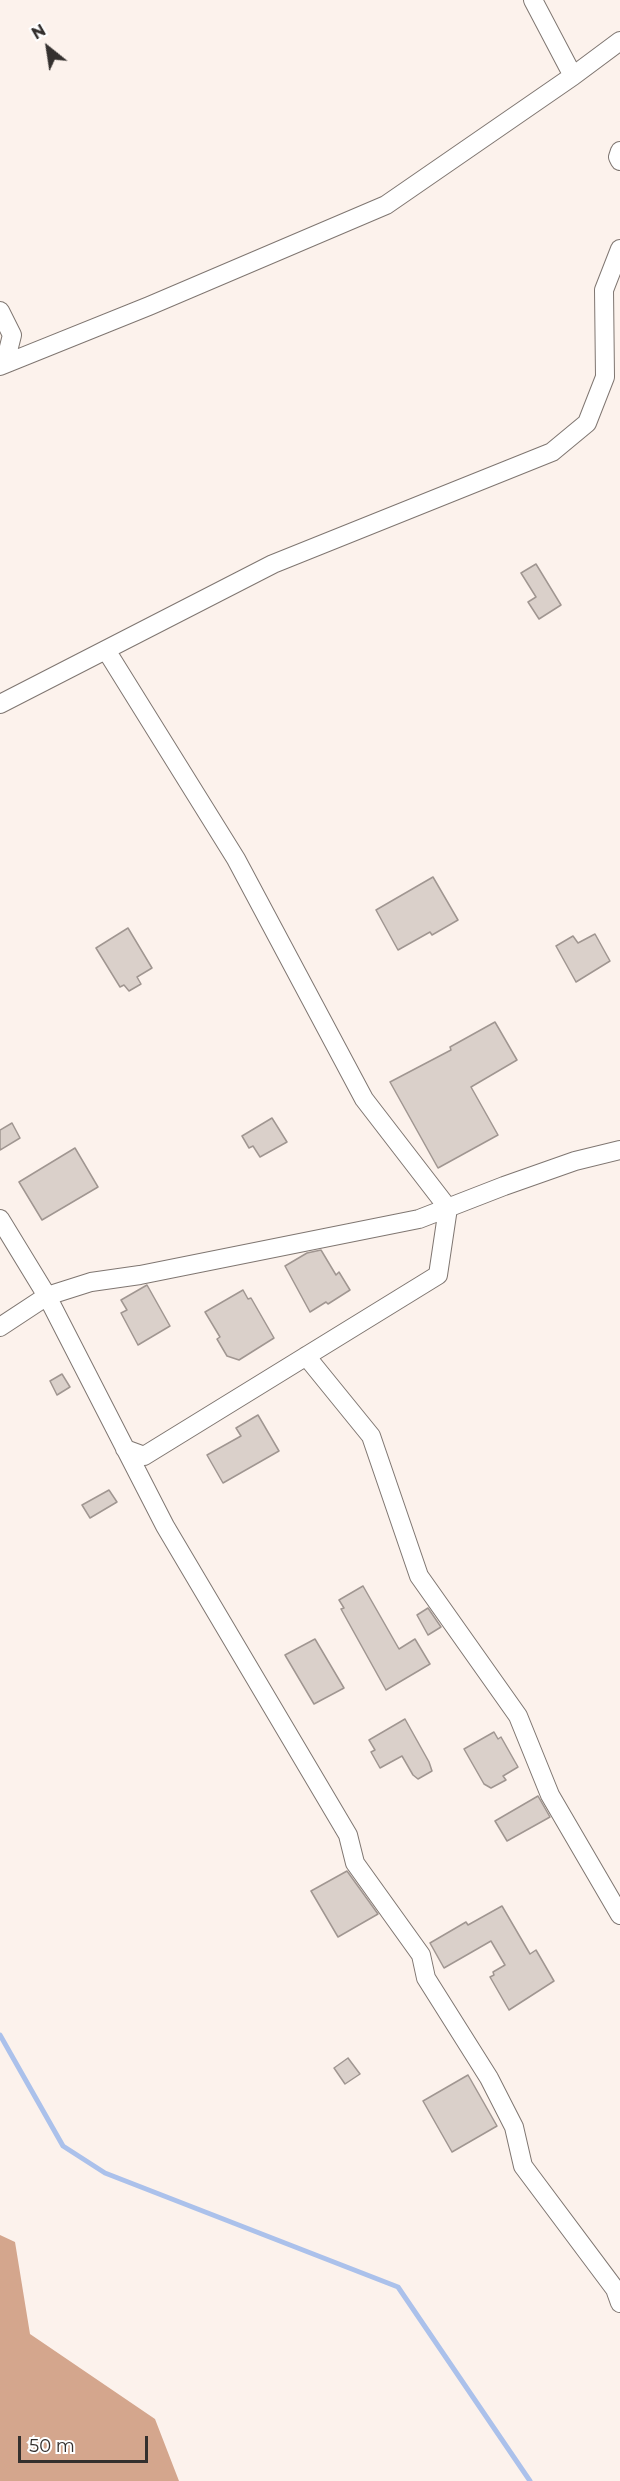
<!DOCTYPE html>
<style>
body{margin:0}
#map{position:relative;width:620px;height:2481px;overflow:hidden;background:#fcf2ec;font-family:Montserrat,sans-serif}
canvas{display:block}
.north{position:absolute;left:18px;top:18px;width:60px;height:60px;-webkit-text-stroke:4px #fff;paint-order:stroke;rotate:330deg;font-size:16px;font-weight:700;line-height:24px;text-align:center;color:#34302e}
.north::after{content:'';display:block;margin:auto;width:21px;height:27px;background:#34302e;clip-path:polygon(50% 0,100% 100%,50% 72%,0 100%)}
.scale{position:absolute;left:18px;top:2436px;width:130px;height:27px;box-sizing:border-box;border:3px solid #34302e;border-top:0;padding-left:8px;font-size:18px;line-height:21px;white-space:nowrap;color:#34302e;-webkit-text-stroke:4px #fff;paint-order:stroke}
</style>
<div id="map">
<canvas width="620" height="2481"></canvas>
<div class="north">N</div>
<div class="scale">50 m</div>
</div>
<script>
const c = document.querySelector('canvas').getContext('2d');
c.lineJoin = 'round';
function paint(path, color) { c.fillStyle = color; c.fill(path, 'evenodd'); }
const shape = rows => new Path2D(rows.map(r => 'M' + r).join(''));
function stroke(path, color, width, dash) { c.strokeStyle = color; c.lineWidth = width; c.lineCap = dash ? 'butt' : 'round'; c.setLineDash(dash || []); c.stroke(path); }
const forest = shape([
 [0,2235,15,2242,30,2334,155,2419,179,2481,0,2481]
]);
const stream = shape([
 [0,2035,63,2146,105,2173,398,2287,530,2481]
]);
const building = shape([
 [536,564,561,605,539,619,528,602,536,597,521,573,536,564],
 [433,877,458,920,432,935,430,932,398,950,376,910,433,877],
 [128,928,152,968,137,977,141,984,129,991,124,985,120,987,96,948,128,928],
 [595,934,610,961,576,982,556,946,573,936,578,943,595,934],
 [495,1022,517,1060,471,1087,498,1135,438,1168,390,1082,451,1050,450,1047,495,1022],
 [272,1118,287,1142,260,1157,253,1146,249,1148,242,1136,272,1118],
 [12,1123,20,1138,0,1150,0,1130,12,1123],
 [75,1148,98,1187,42,1220,19,1182,75,1148],
 [321,1250,336,1275,339,1272,350,1290,328,1304,326,1302,310,1312,285,1266,307,1253,321,1250],
 [147,1285,170,1326,138,1345,121,1313,127,1310,121,1300,147,1285],
 [243,1290,248,1299,251,1298,274,1338,239,1360,227,1356,217,1339,220,1337,205,1312,243,1290],
 [62,1374,70,1387,57,1395,50,1381,62,1374],
 [258,1415,279,1451,223,1483,207,1455,241,1436,236,1428,258,1415],
 [109,1490,117,1502,90,1518,82,1505,109,1490],
 [363,1586,399,1649,415,1639,430,1664,386,1690,341,1609,344,1608,339,1600,363,1586],
 [428,1608,441,1627,428,1635,417,1615,428,1608],
 [315,1639,344,1688,314,1704,285,1655,315,1639],
 [405,1719,429,1762,432,1771,418,1779,413,1775,402,1756,380,1768,371,1752,375,1750,369,1740,405,1719],
 [494,1732,498,1739,501,1737,518,1767,503,1776,506,1780,491,1788,484,1784,464,1749,494,1732],
 [538,1796,550,1817,507,1841,495,1821,538,1796],
 [347,1871,378,1914,338,1937,311,1891,347,1871],
 [502,1906,530,1954,536,1950,554,1981,509,2010,490,1977,494,1975,493,1972,505,1965,491,1941,444,1968,430,1943,466,1922,468,1925,502,1906],
 [348,2058,360,2074,345,2084,334,2068,348,2058],
 [468,2075,497,2126,452,2152,423,2101,468,2075]
]);
const minor = shape([
 [533,0,573,76],
 [620,151,618,157,620,161],
 [0,311,12,335,5,363],
 [0,366,149,306,386,205,573,76,620,41],
 [106,650,236,859,364,1099,448,1208,438,1275,144,1456,125,1449],
 [0,704,273,564,552,452,587,423,605,377,604,290,620,249],
 [0,1219,47,1296,165,1526,348,1835,355,1863,421,1955,426,1978,489,2078,514,2127,523,2166,615,2289,620,2303],
 [0,1327,47,1296,91,1282,140,1275,419,1219,504,1186,575,1161,620,1150],
 [306,1356,371,1436,419,1576,518,1716,550,1795,620,1915]
]);
paint(forest, '#d4a68d');
stroke(stream, '#abc1eb', 5);
paint(building, '#dad0ca');
stroke(building, '#a09691', 1.5);
stroke(minor, '#7f7671', 20);
stroke(minor, '#fff', 18);
</script>
